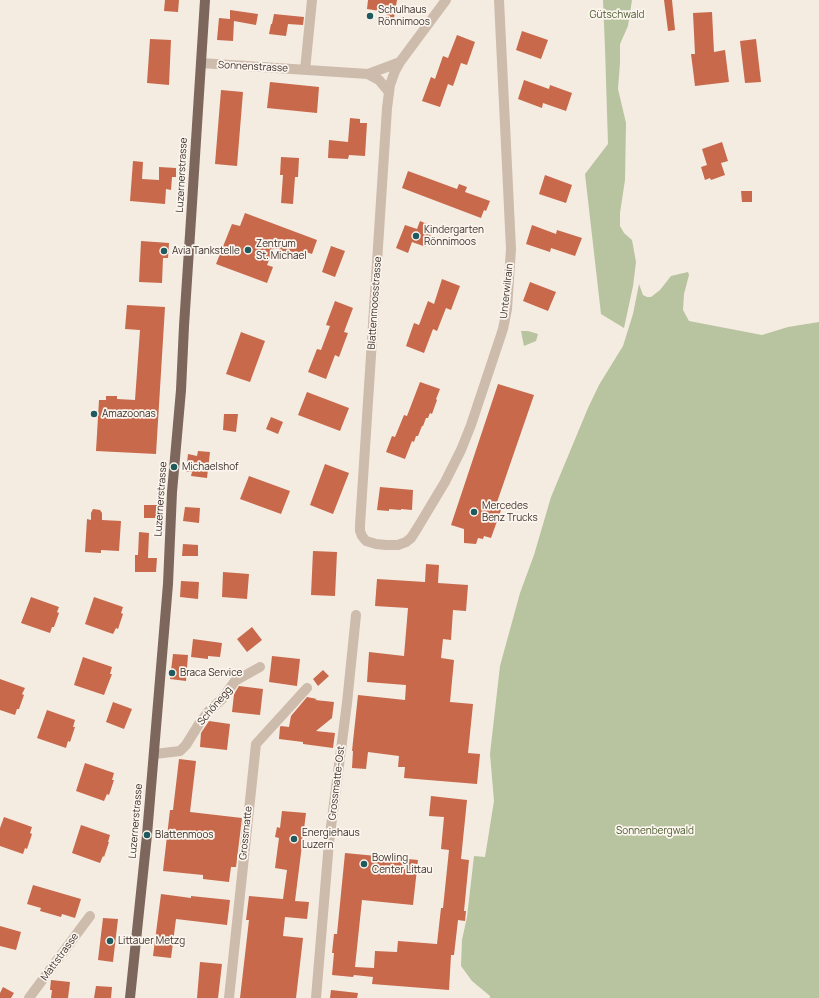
<!DOCTYPE html>
<meta charset="utf-8">
<style>
body{margin:0}
canvas{display:block;background:#f4ebe1}
</style>
<canvas width="819" height="998"></canvas>
<script>
const c = document.querySelector('canvas').getContext('2d');
c.lineJoin = 'round';
function paint(path, color) { c.fillStyle = color; c.fill(path, 'evenodd'); }
const shape = rows => new Path2D(rows.map(r => 'M' + r).join(''));
function stroke(path, color, width, dash) { c.strokeStyle = color; c.lineWidth = width; c.lineCap = dash ? 'butt' : 'round'; c.setLineDash(dash || []); c.stroke(path); }
function write(font, color, halo, rows, align = 'center') {
  c.font = font + ' Manrope,sans-serif'; c.lineWidth = 3.5; c.setLineDash([]); c.textBaseline = 'middle'; c.strokeStyle = halo; c.fillStyle = color; for (const [text, x, y, turn = 0] of rows) {
    c.save(); c.translate(x, y); c.rotate((+turn || 0) * Math.PI / 180); c.textAlign = isNaN(turn) ? turn : align; if (halo) c.strokeText(text, 0, 0); c.fillText(text, 0, 0); c.restore();
  }
}
const green = shape([
 [603,0,632,0,628,26,620,44,620,63,618,89,626,123,625,180,620,213,620,226,624,233,632,240,636,262,633,286,624,328,601,314,585,174,608,144,605,48],
 [688,272,689,275,684,294,683,310,689,321,762,335,788,327,819,322,819,998,490,998,490,996,472,981,461,966,462,940,467,917,474,856,485,857,494,801,490,754,500,666,520,593,534,555,551,497,588,408,599,385,623,346,633,314,639,284,643,295,647,297,651,297,660,290,671,276],
 [521,331,528,331,538,334,536,341,524,346]
]);
const building = shape([
 [165,0,179,0,178,12,164,11],
 [368,0,397,0,393,24,385,23,387,12,367,9],
 [664,0,672,0,675,30,668,31],
 [230,10,258,14,256,25,234,21,233,41,217,40,219,18,230,19],
 [712,12,714,52,725,50,729,82,695,86,691,54,695,54,693,13],
 [274,14,304,17,303,25,288,24,286,36,269,34,271,24,272,24],
 [522,31,548,40,541,59,516,50],
 [457,35,475,42,467,65,461,63,453,86,448,84,440,107,422,101,431,77,435,79,443,56,448,58],
 [150,39,171,40,169,85,147,83],
 [756,39,761,82,745,83,740,41],
 [524,80,549,89,550,85,572,93,566,111,543,103,542,108,518,99],
 [270,82,319,87,317,113,267,108],
 [221,90,243,92,237,166,215,164],
 [350,118,360,119,360,123,367,123,365,156,349,155,348,159,328,158,329,140,348,142],
 [722,142,728,161,721,163,725,175,711,180,710,178,705,180,701,167,707,165,702,149],
 [281,157,299,158,298,177,295,177,293,204,281,203,283,175,280,175],
 [133,161,143,162,142,179,159,180,159,167,176,168,176,177,172,177,171,190,166,189,165,204,130,201],
 [408,171,457,189,459,184,467,187,465,192,490,201,486,211,484,210,481,218,402,188],
 [545,175,572,185,566,203,539,194],
 [741,191,752,191,752,202,742,202],
 [245,213,317,240,312,254,306,252,305,257,297,254,294,255,274,248,267,265,273,267,267,283,216,264,232,224,240,226],
 [420,221,434,227,426,247,412,242,408,253,396,248,405,225,417,229],
 [532,225,556,234,557,230,582,238,575,256,551,248,550,252,526,244],
 [141,241,169,243,168,258,163,258,162,283,139,282],
 [331,246,345,251,335,277,322,272],
 [442,279,460,286,451,310,446,308,437,331,433,329,424,353,406,346,414,323,419,325,428,301,434,304],
 [530,282,556,292,548,311,523,301],
 [335,301,353,308,344,332,348,333,339,357,335,355,326,379,308,372,317,349,321,350,330,326,326,325],
 [127,305,165,307,156,454,96,451,99,400,106,400,106,396,117,396,117,399,135,400,140,330,125,329],
 [241,332,265,341,250,382,226,374],
 [420,382,440,389,436,399,437,400,432,414,430,413,428,418,426,418,423,426,422,426,418,436,416,436,414,442,412,441,405,459,386,452,392,436,395,437,404,415,407,416],
 [498,384,534,395,495,508,501,510,491,538,484,536,483,539,478,538,476,544,464,543,464,529,451,525],
 [307,392,349,408,340,431,298,415],
 [224,414,238,414,236,432,223,430],
 [271,417,283,422,278,434,266,429],
 [198,451,210,452,207,478,191,476,192,472,186,472,188,454,197,456],
 [325,464,349,473,333,514,310,505],
 [249,476,290,491,281,514,240,499],
 [380,487,413,490,412,510,401,509,401,510,389,509,389,511,377,510],
 [144,505,160,505,160,518,144,518],
 [185,507,200,508,199,523,183,521],
 [93,509,100,510,102,513,102,520,121,521,119,551,101,550,101,553,85,552,87,519,91,520,91,513],
 [139,532,149,533,148,558,157,558,156,572,135,572,135,555,138,555],
 [183,544,198,545,198,556,182,556],
 [313,551,337,552,335,596,311,595],
 [426,564,439,565,438,583,468,585,466,611,453,610,451,640,443,639,441,658,454,660,450,702,473,704,468,753,480,754,477,784,404,778,405,767,398,767,399,756,368,752,366,769,352,768,353,751,352,751,358,695,405,700,406,685,367,682,369,652,404,656,408,608,375,606,377,579,425,582],
 [223,572,249,574,247,599,222,597],
 [181,581,199,582,198,599,180,597],
 [31,597,59,607,57,612,59,613,54,627,52,627,50,633,21,623],
 [94,597,123,607,121,613,123,614,118,629,116,628,113,634,85,624],
 [252,627,262,640,247,652,237,639],
 [193,639,222,643,220,657,208,656,208,659,191,657],
 [173,654,188,655,186,681,170,679],
 [272,656,300,659,297,686,269,682],
 [83,657,112,667,110,674,112,674,104,695,74,685],
 [323,670,329,676,318,686,313,679],
 [0,679,25,688,22,694,24,695,19,709,17,709,15,715,0,710],
 [239,686,263,689,260,715,232,712,234,694],
 [307,697,317,699,315,700,334,702,332,718,316,731,335,733,333,748,303,744,303,742,279,739,280,727,281,726,289,727,291,716],
 [113,702,132,709,124,729,106,722],
 [47,710,75,720,73,727,75,727,70,742,68,741,66,748,37,738],
 [209,721,230,724,227,750,200,747,201,733],
 [179,759,196,761,190,812,242,818,236,867,231,867,229,882,203,879,203,875,163,871,170,810,173,810],
 [85,763,114,773,112,780,114,780,109,795,107,794,104,801,76,791],
 [431,796,467,800,461,859,469,860,464,911,466,911,465,921,458,920,454,955,451,955,449,990,372,984,373,977,354,975,353,977,332,975,334,953,332,953,334,934,337,934,345,853,418,860,413,905,362,900,355,967,374,968,375,951,397,952,398,941,437,944,441,908,443,908,449,850,441,849,444,817,429,816],
 [282,811,306,813,295,901,309,902,307,919,285,917,283,936,303,938,296,998,240,998,249,920,246,920,249,896,283,899,287,870,275,868,279,838,275,837,277,827,280,828],
 [4,817,32,827,30,833,32,834,27,849,25,848,23,854,0,846,0,828],
 [81,825,110,835,108,842,109,842,104,857,103,856,100,863,72,853],
 [33,885,81,899,75,918,62,914,61,917,40,911,41,908,27,904],
 [161,894,191,898,191,896,230,900,227,925,176,919,171,958,153,956],
 [103,918,118,919,113,962,98,960],
 [0,926,21,932,16,950,0,946],
 [200,962,222,964,218,998,197,998],
 [51,980,70,982,68,998,51,998,52,990,50,990],
 [96,986,112,987,111,998,94,998],
 [3,987,14,993,11,998,0,998,0,993],
 [331,990,358,993,357,998,330,998]
]);
const minor = shape([
 [400,62,395,71,390,85,387,108,360,525,360,531,362,536,366,541,376,544,386,545,398,545,406,542,411,538,418,527,445,482,461,450,471,425,503,329,507,309,511,249,499,0],
 [201,63,368,74,387,67,400,62,446,0],
 [305,70,312,0],
 [368,74,379,80,389,92],
 [155,754,180,751,186,745,199,724,208,712,223,698,235,681,260,667],
 [29,998,90,916],
 [229,998,256,744,307,688],
 [316,998,329,842,347,703,356,615]
]);
const major = shape([
 [130,998,147,835,168,584,172,492,181,390,184,326,191,219,205,0]
]);
const markers = [
 [370,16,4,"#1f5a5e"],
 [416,236,4,"#1f5a5e"],
 [248,250,4,"#1f5a5e"],
 [164,251,4,"#1f5a5e"],
 [94,414,4,"#1f5a5e"],
 [174,467,4,"#1f5a5e"],
 [474,512,4,"#1f5a5e"],
 [172,673,4,"#1f5a5e"],
 [147,835,4,"#1f5a5e"],
 [294,839,4,"#1f5a5e"],
 [364,864,4,"#1f5a5e"],
 [110,941,4,"#1f5a5e"]
];
const poiNames = [
 ["Schulhaus",378,10],
 ["Rönnimoos",378,22],
 ["Kindergarten",424,230],
 ["Rönnimoos",424,242],
 ["Zentrum",256,244],
 ["St. Michael",256,256],
 ["Avia Tankstelle",172,251],
 ["Amazoonas",102,414],
 ["Michaelshof",182,467],
 ["Mercedes",482,506],
 ["Benz Trucks",482,518],
 ["Braca Service",180,673],
 ["Energiehaus",302,833],
 ["Luzern",302,845],
 ["Blattenmoos",155,835],
 ["Bowling",372,858],
 ["Center Littau",372,870],
 ["Littauer Metzg",118,941]
];
const parkNames = [
 ["Gütschwald",617,15],
 ["Sonnenbergwald",655,831]
];
const streetNames = [
 ["Sonnenstrasse",253,67,3],
 ["Luzernerstrasse",182,175,-87],
 ["Unterwilrain",507,291,-84],
 ["Blattenmoosstrasse",375,303,-86],
 ["Luzernerstrasse",161,499,-86],
 ["Schönegg",215,706,-50],
 ["Grossmatte-Ost",337,783,-83],
 ["Luzernerstrasse",136,821,-85],
 ["Grossmatte",246,833,-84],
 ["Mattstrasse",60,957,-54]
];
paint(green, '#b8c4a0');
paint(building, '#c8694b');
stroke(minor, '#cdbbac', 10);
stroke(major, '#7d675c', 10);
for (const [x, y, r, color] of markers) { const dot = new Path2D(); dot.arc(x, y, r, 0, 2 * Math.PI); c.fillStyle = color; c.fill(dot); stroke(dot, '#fbf5ee', 1.5); }
write('10px', '#3b302b', '#fbf5ee', poiNames, 'left');
write('10px', '#4a5a2e', '#fbf5ee', parkNames);
write('10px', '#3b302b', '#fbf5ee', streetNames);
</script>
